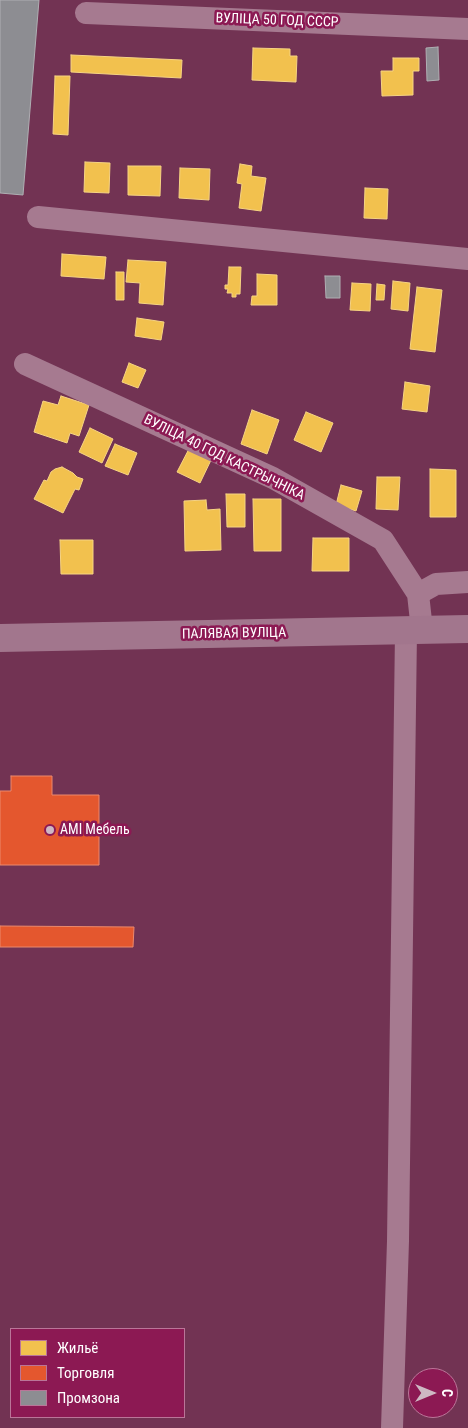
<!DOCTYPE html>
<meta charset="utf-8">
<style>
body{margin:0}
#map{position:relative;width:468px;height:1428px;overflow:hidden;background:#723353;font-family:"Roboto Condensed",sans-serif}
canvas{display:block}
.legend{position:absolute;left:10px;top:1328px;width:175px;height:90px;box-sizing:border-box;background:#8c1953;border:1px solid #ba7598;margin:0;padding:6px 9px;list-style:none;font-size:15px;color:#fff}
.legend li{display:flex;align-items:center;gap:10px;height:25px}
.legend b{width:25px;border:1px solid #ba7598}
.north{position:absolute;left:408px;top:1368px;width:50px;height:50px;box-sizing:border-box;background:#8c1953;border:1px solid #ba7598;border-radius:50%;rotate:90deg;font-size:14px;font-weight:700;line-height:20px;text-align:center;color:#fff}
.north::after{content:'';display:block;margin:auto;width:18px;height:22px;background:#ceb8c3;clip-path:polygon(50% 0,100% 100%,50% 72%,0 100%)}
</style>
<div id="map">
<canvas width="468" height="1428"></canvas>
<ul class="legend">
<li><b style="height:14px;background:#f2c14e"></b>Жильё</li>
<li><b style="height:14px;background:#e4572e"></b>Торговля</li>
<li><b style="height:14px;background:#8d8d92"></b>Промзона</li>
</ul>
<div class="north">С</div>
</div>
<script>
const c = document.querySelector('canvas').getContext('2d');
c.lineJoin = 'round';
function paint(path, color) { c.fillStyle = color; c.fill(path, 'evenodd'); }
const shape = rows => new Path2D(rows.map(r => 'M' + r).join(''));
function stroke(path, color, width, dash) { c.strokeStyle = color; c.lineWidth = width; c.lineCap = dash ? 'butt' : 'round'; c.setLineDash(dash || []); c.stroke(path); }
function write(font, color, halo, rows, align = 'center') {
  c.font = font + ' "Roboto Condensed",sans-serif'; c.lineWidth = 5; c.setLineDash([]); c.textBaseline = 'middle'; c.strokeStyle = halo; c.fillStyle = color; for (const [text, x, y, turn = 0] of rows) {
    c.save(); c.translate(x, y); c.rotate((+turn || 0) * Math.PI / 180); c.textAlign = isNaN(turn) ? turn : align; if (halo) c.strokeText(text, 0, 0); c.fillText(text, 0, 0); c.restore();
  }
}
const homes = shape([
 [253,48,290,49,290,56,297,56,296,82,252,80,253,48],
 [71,55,182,60,181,78,71,72,71,55],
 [393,58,419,58,419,71,413,71,413,95,382,96,381,71,393,71,393,58],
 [55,76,70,76,68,135,53,134,55,76],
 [85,162,110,163,109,193,84,192,85,162],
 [240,164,252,166,251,176,266,178,261,211,239,208,242,184,237,183,240,164],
 [128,166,161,166,160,196,128,195,128,166],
 [180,168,210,169,209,200,179,198,180,168],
 [365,188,388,189,387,219,364,218,365,188],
 [62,254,106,257,104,279,61,276,62,254],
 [128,260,166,262,163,305,139,303,140,283,126,282,128,260],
 [229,267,241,267,240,294,236,294,236,297,232,297,232,293,227,293,228,289,225,289,225,285,228,285,229,267],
 [116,272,124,272,124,300,116,300,116,272],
 [257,274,277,275,277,305,251,305,252,296,257,296,257,274],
 [393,281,410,283,408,311,391,309,393,281],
 [352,283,371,284,370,311,350,310,352,283],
 [377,284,385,285,384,300,376,300,377,284],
 [417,287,442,290,435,352,410,349,417,287],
 [137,318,164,322,161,340,135,336,137,318],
 [129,363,146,370,138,388,122,382,129,363],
 [405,382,430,386,427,412,402,409,405,382],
 [61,396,89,405,79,436,70,433,67,443,34,432,43,401,58,405,61,396],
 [252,410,279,420,267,454,241,444,252,410],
 [306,412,333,423,321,452,294,440,306,412],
 [90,428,113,439,102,463,79,452,90,428],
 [115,444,137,453,128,475,105,466,115,444],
 [190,447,212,458,200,483,177,472,190,447],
 [62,467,73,473,77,477,83,479,79,490,75,489,63,513,34,499,44,480,47,481,51,472,55,469,62,467],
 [430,469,456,470,456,517,430,517,430,469],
 [377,477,400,477,398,510,376,509,377,477],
 [341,485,362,491,356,511,336,505,341,485],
 [226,494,245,494,245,527,227,527,226,494],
 [253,499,281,499,281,551,254,551,253,499],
 [206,500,207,510,220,509,221,550,185,551,184,501,206,500],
 [313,538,349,538,349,571,312,571,313,538],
 [60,540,93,540,93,574,61,574,60,540]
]);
const shops = shape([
 [11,776,52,776,52,795,99,795,99,865,0,865,0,791,11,791,11,776],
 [0,926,134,927,133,947,0,947,0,926]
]);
const industry = shape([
 [0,0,39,0,23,195,0,193,0,0],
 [438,47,439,80,427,81,426,48,438,47],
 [325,276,340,276,340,298,326,298,325,276]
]);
const street = shape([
 [86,13,468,29],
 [38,217,468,259],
 [25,364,273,478,383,540,418,594,422,630],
 [418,594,436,584,468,582],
 [392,1428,398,1241,406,631]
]);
const secondary = shape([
 [0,638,468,629]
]);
const markers = [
 [50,830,5,"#ceb8c3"]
];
const streetNames = [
 ["ВУЛІЦА 50 ГОД СССР",277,21,2],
 ["ВУЛІЦА 40 ГОД КАСТРЫЧНІКА",224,458,26],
 ["ПАЛЯВАЯ ВУЛІЦА",234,634,-1]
];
const poiNames = [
 ["AMI Мебель",60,830]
];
paint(homes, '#f2c14e');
stroke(homes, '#f6d483', 1);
paint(shops, '#e4572e');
stroke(shops, '#ec896d', 1);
paint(industry, '#8d8d92');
stroke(industry, '#afafb3', 1);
stroke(street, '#a67a90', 22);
stroke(secondary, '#a2768d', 28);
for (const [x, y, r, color] of markers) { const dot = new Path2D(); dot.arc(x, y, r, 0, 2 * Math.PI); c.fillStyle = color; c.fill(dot); stroke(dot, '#8c1953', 2); }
write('14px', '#fff', '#8c1953', streetNames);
write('14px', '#fff', '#8c1953', poiNames, 'left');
</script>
